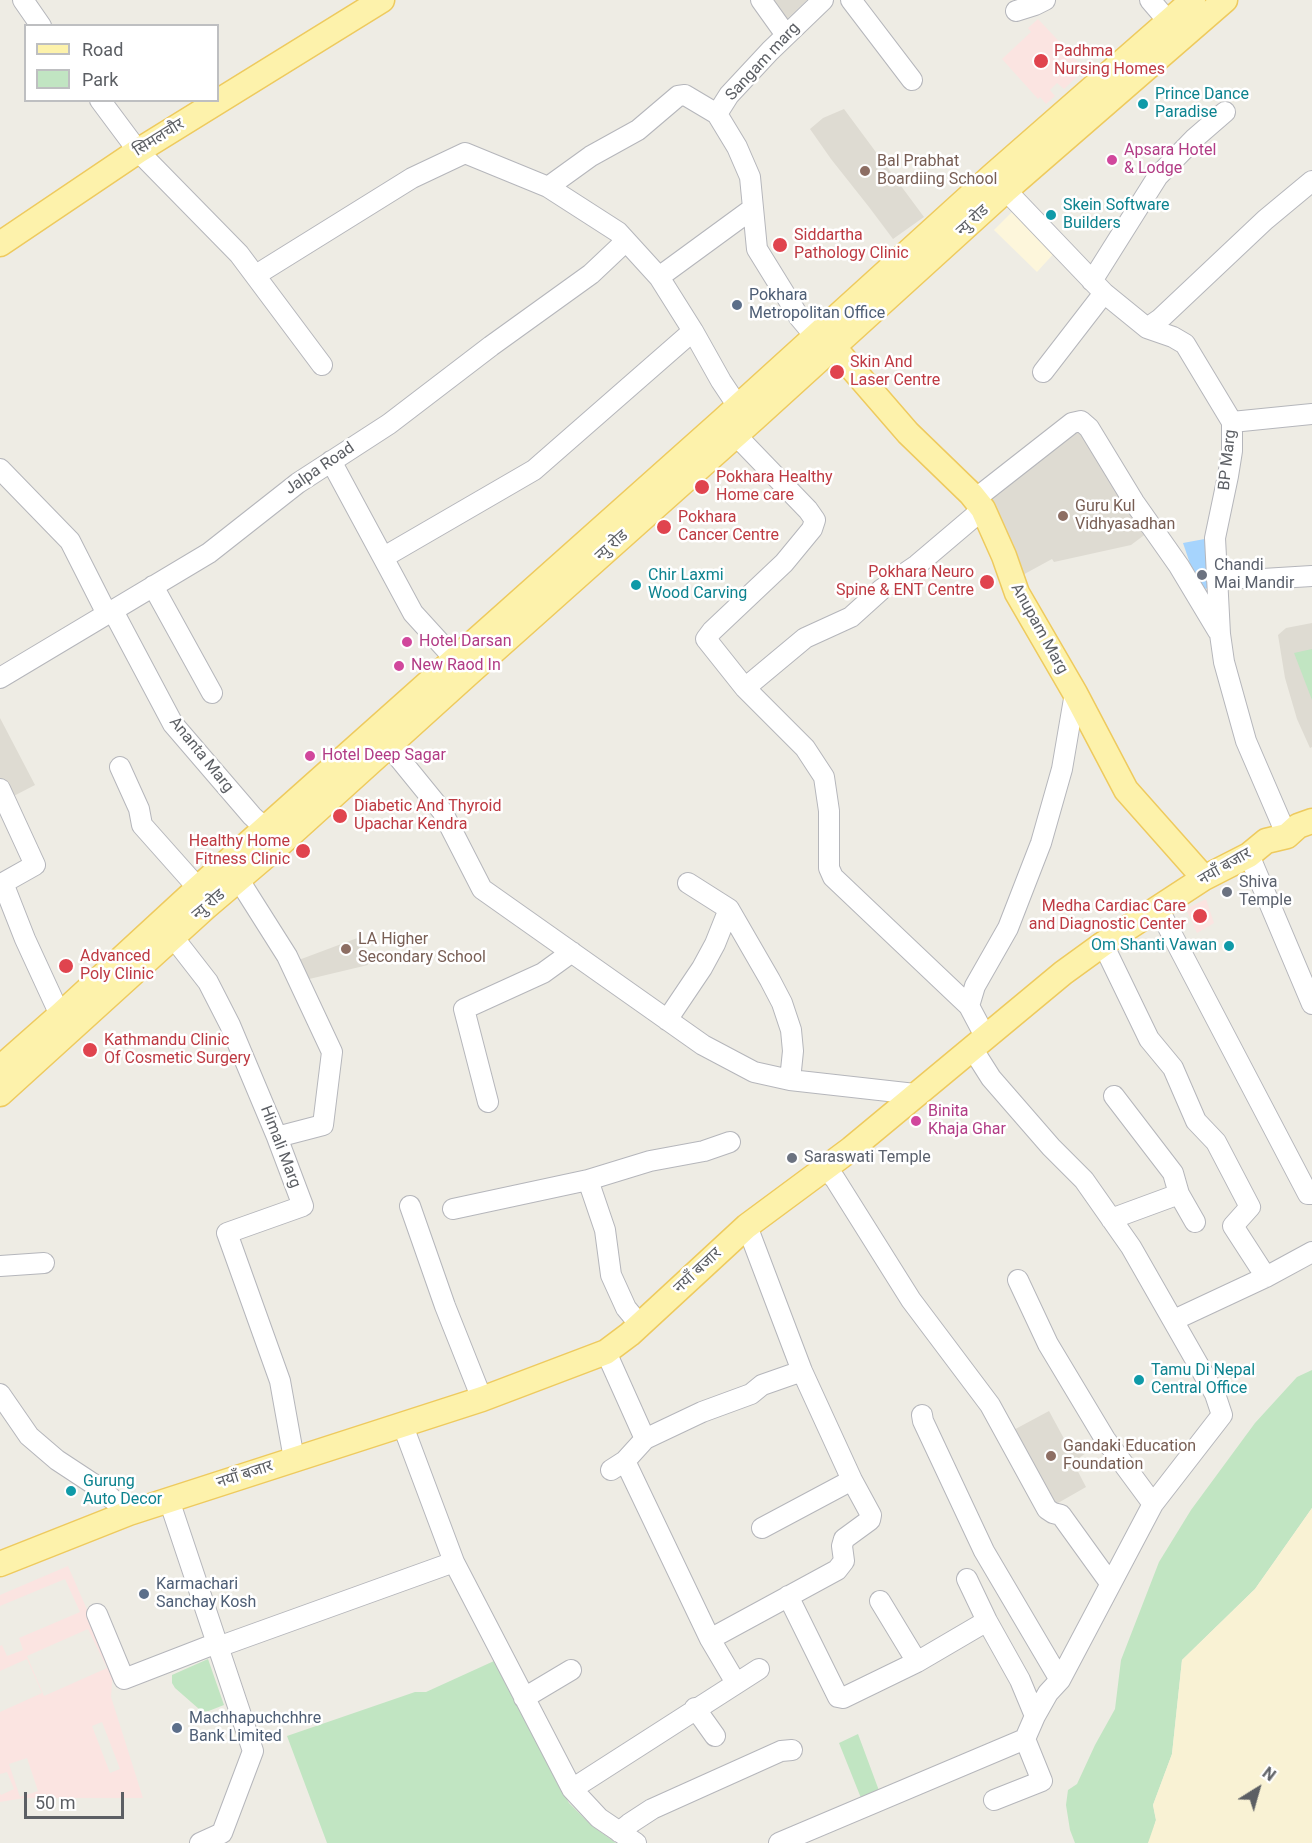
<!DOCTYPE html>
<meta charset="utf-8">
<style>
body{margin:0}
#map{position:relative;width:1312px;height:1843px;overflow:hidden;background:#eeece4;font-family:Roboto,sans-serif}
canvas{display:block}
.legend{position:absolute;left:24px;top:24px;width:195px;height:78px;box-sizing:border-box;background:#fff;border:2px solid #bebfc1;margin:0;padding:8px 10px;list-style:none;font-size:18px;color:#5c5f64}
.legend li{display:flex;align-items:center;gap:12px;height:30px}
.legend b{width:30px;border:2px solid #bebfc1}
.north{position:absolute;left:1228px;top:1759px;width:60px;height:60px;-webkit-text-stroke:4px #fff;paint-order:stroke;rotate:37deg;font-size:16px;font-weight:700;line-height:24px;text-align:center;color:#5c5f64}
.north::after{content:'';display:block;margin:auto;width:21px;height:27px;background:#5c5f64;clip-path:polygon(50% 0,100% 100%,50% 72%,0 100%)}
.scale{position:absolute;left:24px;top:1792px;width:100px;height:27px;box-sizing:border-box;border:3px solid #5c5f64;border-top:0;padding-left:8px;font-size:18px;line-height:21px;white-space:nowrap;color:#5c5f64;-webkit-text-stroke:4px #fff;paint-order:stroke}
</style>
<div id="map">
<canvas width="1312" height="1843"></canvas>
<ul class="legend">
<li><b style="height:8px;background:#fdf2ab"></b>Road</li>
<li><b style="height:16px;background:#c1e5c2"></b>Park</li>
</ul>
<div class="north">N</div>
<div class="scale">50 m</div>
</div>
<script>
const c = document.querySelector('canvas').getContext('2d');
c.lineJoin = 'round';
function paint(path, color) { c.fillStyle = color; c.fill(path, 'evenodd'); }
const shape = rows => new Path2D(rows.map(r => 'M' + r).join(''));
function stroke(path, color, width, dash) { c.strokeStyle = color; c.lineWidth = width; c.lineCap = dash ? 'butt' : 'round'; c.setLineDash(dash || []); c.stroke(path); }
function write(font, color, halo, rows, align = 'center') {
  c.font = font + ' Roboto,"Noto Sans Devanagari",sans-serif'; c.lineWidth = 5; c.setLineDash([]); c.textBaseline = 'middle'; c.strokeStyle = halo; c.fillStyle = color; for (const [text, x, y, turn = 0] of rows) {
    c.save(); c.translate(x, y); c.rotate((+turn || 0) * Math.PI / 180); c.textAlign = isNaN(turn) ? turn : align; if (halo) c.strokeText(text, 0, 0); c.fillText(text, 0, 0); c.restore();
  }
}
const commercial = shape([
 [1013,211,1056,251,1037,272,994,230]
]);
const education = shape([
 [765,0,807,0,783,23],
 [844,109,924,217,893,239,869,207,831,159,810,129,823,118],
 [1080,426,1147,533,1131,545,1054,562,1052,559,1019,577,983,500],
 [1312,623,1312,747,1310,748,1297,719,1285,678,1278,635,1286,628],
 [0,718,35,785,6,800,0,787],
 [360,937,368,965,305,980,296,961],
 [1049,1411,1068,1446,1084,1439,1089,1451,1073,1462,1086,1487,1051,1507,1008,1433]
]);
const medical = shape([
 [1038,19,1085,69,1064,89,1057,83,1050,90,1055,96,1046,104,1040,97,1038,99,1002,59,1031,32,1028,28],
 [1206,899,1214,923,1197,933,1186,909],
 [68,1566,113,1669,111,1697,143,1798,24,1798,0,1802,0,1793,1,1795,14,1789,7,1772,0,1774,0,1712,42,1693,27,1659,0,1671,0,1646,2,1645,7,1656,23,1650,19,1638,80,1612,65,1579,0,1606,0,1595],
 [88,1629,107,1668,44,1696,27,1656],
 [102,1722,120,1769,110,1773,92,1726],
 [27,1758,38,1791,20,1797,9,1764]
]);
const green = shape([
 [1312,649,1312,700,1294,653],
 [1312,1370,1312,1508,1255,1589,1182,1660,1172,1754,1153,1805,1156,1820,1151,1839,1148,1843,1075,1843,1070,1830,1066,1805,1068,1790,1077,1784,1095,1745,1115,1709,1121,1660,1159,1562,1191,1510,1255,1423,1297,1377],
 [208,1659,224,1705,206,1712,199,1709,175,1688,172,1683,172,1675],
 [494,1661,569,1803,592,1826,616,1843,327,1843,287,1736,415,1692,426,1692],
 [858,1734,881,1796,863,1803,839,1743]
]);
const sand = shape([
 [1312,1508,1312,1843,1148,1843,1156,1820,1153,1805,1172,1754,1182,1660,1255,1589]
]);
const water = shape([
 [1210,538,1209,588,1199,590,1183,543]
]);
const minor = shape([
 [23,0,41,26],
 [761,0,786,35],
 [823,0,770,51,729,95,717,114,737,147,750,177,757,249,799,317,825,348],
 [851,0,912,80],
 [1150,0,1168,21],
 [1016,11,1035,5,1045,0],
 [100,100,138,151,239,254,322,365],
 [996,180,1104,293,1147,328,1173,337,1185,344,1232,422,1232,451,1228,476,1215,538,1220,634,1224,662,1246,741,1287,836],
 [548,187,591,156,638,130,678,96,685,95,717,114],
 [256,275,412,178,465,153,548,187,618,232,659,277,693,331,721,381,733,399,750,415],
 [659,277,752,209],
 [1092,281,1158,176,1195,138,1225,112],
 [1147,328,1160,319,1265,220,1312,181],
 [1043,372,1104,293],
 [1232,422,1312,414],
 [727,426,808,510,815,520,812,529,784,563,712,631,706,639,745,688,805,748,824,777,829,811,829,868,833,877,969,1006,986,1038],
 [331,461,413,613,464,669],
 [0,469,70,541,107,614],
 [975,499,1072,423,1081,421,1089,428,1134,502,1179,566,1218,631],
 [384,557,534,470,693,331],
 [1216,577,1263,579,1312,576],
 [153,586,212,693],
 [113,611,173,724,252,816,266,829],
 [0,678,209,553,298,483,389,424,491,346,591,274,626,241],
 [745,688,805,638,851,617,882,589,917,565,983,509],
 [381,736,442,811,482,889,703,1045,754,1072,790,1080,915,1094],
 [120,767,139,809,142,825,198,888],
 [0,789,35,865,3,883,25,939,60,1015],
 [1249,855,1312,1004],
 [232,869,287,956,332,1052,323,1125,277,1137],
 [688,883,729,909,770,980,782,1003,791,1030,793,1051,790,1080],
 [1158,908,1308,1194,1312,1194],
 [173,937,208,982,230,1025,277,1137,303,1206,227,1233,280,1381,294,1459],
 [1103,944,1149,1039,1173,1068,1196,1121,1216,1142,1250,1207,1233,1226,1266,1277],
 [969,1006,975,986,1008,928,1041,843,1062,769,1075,693],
 [667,1020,702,968,715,944,729,909],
 [488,1102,464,1009,543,973,572,952],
 [825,1168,835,1179,911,1300,990,1405,1047,1509,1053,1513,1061,1515,1110,1583],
 [588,1180,605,1230,611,1275,626,1308,640,1325],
 [1179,1194,1195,1222],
 [410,1206,445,1306,482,1399],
 [453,1209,588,1180,650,1161,704,1151,730,1142],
 [1111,1219,1179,1194,1173,1173,1114,1096],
 [0,1266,44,1263],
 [1018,1280,1048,1344,1105,1439,1153,1504],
 [1174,1320,1266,1277,1312,1252],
 [606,1352,645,1439],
 [0,1394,29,1436,57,1460,98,1487,129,1513],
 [922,1415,923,1421,984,1551,1060,1680],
 [403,1426,454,1562,572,1789,599,1818,636,1843],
 [625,1461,710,1639,736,1683],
 [611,1470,625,1461,645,1439,702,1412,751,1394,762,1385,802,1371],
 [169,1500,253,1751,222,1833,200,1843],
 [762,1528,852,1480],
 [967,1579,987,1621],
 [788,1596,838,1697,843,1698,917,1662,880,1601],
 [97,1614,124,1679,217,1643],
 [710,1639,837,1570,844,1561,842,1546,844,1539,870,1520,871,1515,852,1480,802,1371,747,1226],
 [218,1647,454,1562],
 [917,1662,987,1621,1020,1680,1035,1716],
 [524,1698,571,1670],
 [695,1708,715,1736],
 [572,1789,759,1669],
 [994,1800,1042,1781,1025,1739],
 [619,1832,629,1824,652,1809,781,1751,792,1750],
 [779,1843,1025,1739,1035,1716,1048,1693,1060,1680,1153,1504,1222,1415,1215,1394,1131,1247,1084,1180,1051,1147,991,1078,972,1048]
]);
const major = shape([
 [0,244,138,151,382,0],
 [824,336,908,433,971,494,983,509,1004,556,1017,593,1075,693,1126,790,1204,878],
 [0,1068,60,1015,198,888,722,421,992,176,1193,0],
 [0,1094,206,907,280,844,468,674,754,419,1005,191,1225,0],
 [0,1564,129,1513,482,1399,606,1352,630,1334,747,1226,851,1149,1063,973,1103,944,1204,878,1249,855,1266,841,1287,836,1298,826,1312,821]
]);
const markers = [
 [1041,61,8,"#e0444e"],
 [1143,104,6,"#0f9aa8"],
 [1112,160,6,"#d1479c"],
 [865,171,6,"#8d6e63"],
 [1051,215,6,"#0f9aa8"],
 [780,245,8,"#e0444e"],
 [737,305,6,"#5c6f8a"],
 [837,372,8,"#e0444e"],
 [702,487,8,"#e0444e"],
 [1063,516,6,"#8d6e63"],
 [664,527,8,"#e0444e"],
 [1202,575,6,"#6b7280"],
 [987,582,8,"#e0444e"],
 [636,585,6,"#0f9aa8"],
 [407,642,6,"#d1479c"],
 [399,666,6,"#d1479c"],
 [310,756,6,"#d1479c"],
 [340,816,8,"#e0444e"],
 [303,851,8,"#e0444e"],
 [1227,892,6,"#6b7280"],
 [1200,916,8,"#e0444e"],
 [1229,946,6,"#0f9aa8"],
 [346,949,6,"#8d6e63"],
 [66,966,8,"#e0444e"],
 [90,1050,8,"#e0444e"],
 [916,1121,6,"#d1479c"],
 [792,1158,6,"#6b7280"],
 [1139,1380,6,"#0f9aa8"],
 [1051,1456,6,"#8d6e63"],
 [71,1491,6,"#0f9aa8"],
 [144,1594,6,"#5c6f8a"],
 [177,1728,6,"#5c6f8a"]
];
const healthNames = [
 ["Padhma",1054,52],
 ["Nursing Homes",1054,70],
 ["Siddartha",794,236],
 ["Pathology Clinic",794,254],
 ["Skin And",850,363],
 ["Laser Centre",850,381],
 ["Pokhara Healthy",716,478],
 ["Home care",716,496],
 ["Pokhara",678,518],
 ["Cancer Centre",678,536],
 ["Pokhara Neuro",974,573,"right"],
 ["Spine & ENT Centre",974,591,"right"],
 ["Diabetic And Thyroid",354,807],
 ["Upachar Kendra",354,825],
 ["Healthy Home",290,842,"right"],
 ["Fitness Clinic",290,860,"right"],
 ["Medha Cardiac Care",1186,907,"right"],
 ["and Diagnostic Center",1186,925,"right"],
 ["Advanced",80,957],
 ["Poly Clinic",80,975],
 ["Kathmandu Clinic",104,1041],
 ["Of Cosmetic Surgery",104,1059]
];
const streetNames = [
 ["Sangam marg",763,62,-47],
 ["सिमलचौर",159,138,-32],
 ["न्यु रोड",973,221,-43],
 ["BP Marg",1228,460,-84],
 ["Jalpa Road",320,469,-34],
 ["न्यु रोड",612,546,-42],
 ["Anupam Marg",1039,629,61],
 ["Ananta Marg",201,755,51],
 ["नयाँ बजार",1225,867,-30],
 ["न्यु रोड",209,905,-41],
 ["Himali Marg",280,1147,69],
 ["नयाँ बजार",698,1271,-43],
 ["नयाँ बजार",245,1475,-18]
];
const cultureNames = [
 ["Prince Dance",1155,95],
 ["Paradise",1155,113],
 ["Skein Software",1063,206],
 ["Builders",1063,224],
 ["Chir Laxmi",648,576],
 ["Wood Carving",648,594],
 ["Om Shanti Vawan",1217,946,"right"],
 ["Tamu Di Nepal",1151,1371],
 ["Central Office",1151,1389],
 ["Gurung",83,1482],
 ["Auto Decor",83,1500]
];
const hotelNames = [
 ["Apsara Hotel",1124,151],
 ["& Lodge",1124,169],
 ["Hotel Darsan",419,642],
 ["New Raod In",411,666],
 ["Hotel Deep Sagar",322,756],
 ["Binita",928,1112],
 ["Khaja Ghar",928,1130]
];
const educationNames = [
 ["Bal Prabhat",877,162],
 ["Boardiing School",877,180],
 ["Guru Kul",1075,507],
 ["Vidhyasadhan",1075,525],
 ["LA Higher",358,940],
 ["Secondary School",358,958],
 ["Gandaki Education",1063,1447],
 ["Foundation",1063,1465]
];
const serviceNames = [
 ["Pokhara",749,296],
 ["Metropolitan Office",749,314],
 ["Karmachari",156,1585],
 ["Sanchay Kosh",156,1603],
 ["Machhapuchchhre",189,1719],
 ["Bank Limited",189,1737]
];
const worshipNames = [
 ["Chandi",1214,566],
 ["Mai Mandir",1214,584],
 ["Shiva",1239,883],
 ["Temple",1239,901],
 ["Saraswati Temple",804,1158]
];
paint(commercial, '#fdf6db');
paint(education, '#dedbd2');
paint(medical, '#fbe4e1');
paint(green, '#c1e5c2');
paint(sand, '#f9f2d4');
paint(water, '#a6d4fd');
stroke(minor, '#b5b6bb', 22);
stroke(major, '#eeca5e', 27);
stroke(minor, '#fff', 20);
stroke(major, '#fdf2ab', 24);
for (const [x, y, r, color] of markers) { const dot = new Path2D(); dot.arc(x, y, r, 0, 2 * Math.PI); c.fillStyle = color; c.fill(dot); stroke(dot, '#fff', 2); }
write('16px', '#be3a42', '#fff', healthNames, 'left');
write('16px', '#5c5f64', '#fff', streetNames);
write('16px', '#0d838f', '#fff', cultureNames, 'left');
write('16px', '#b23c85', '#fff', hotelNames, 'left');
write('16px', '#785e54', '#fff', educationNames, 'left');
write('16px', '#4e5e75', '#fff', serviceNames, 'left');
write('16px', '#5b616d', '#fff', worshipNames, 'left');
</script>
